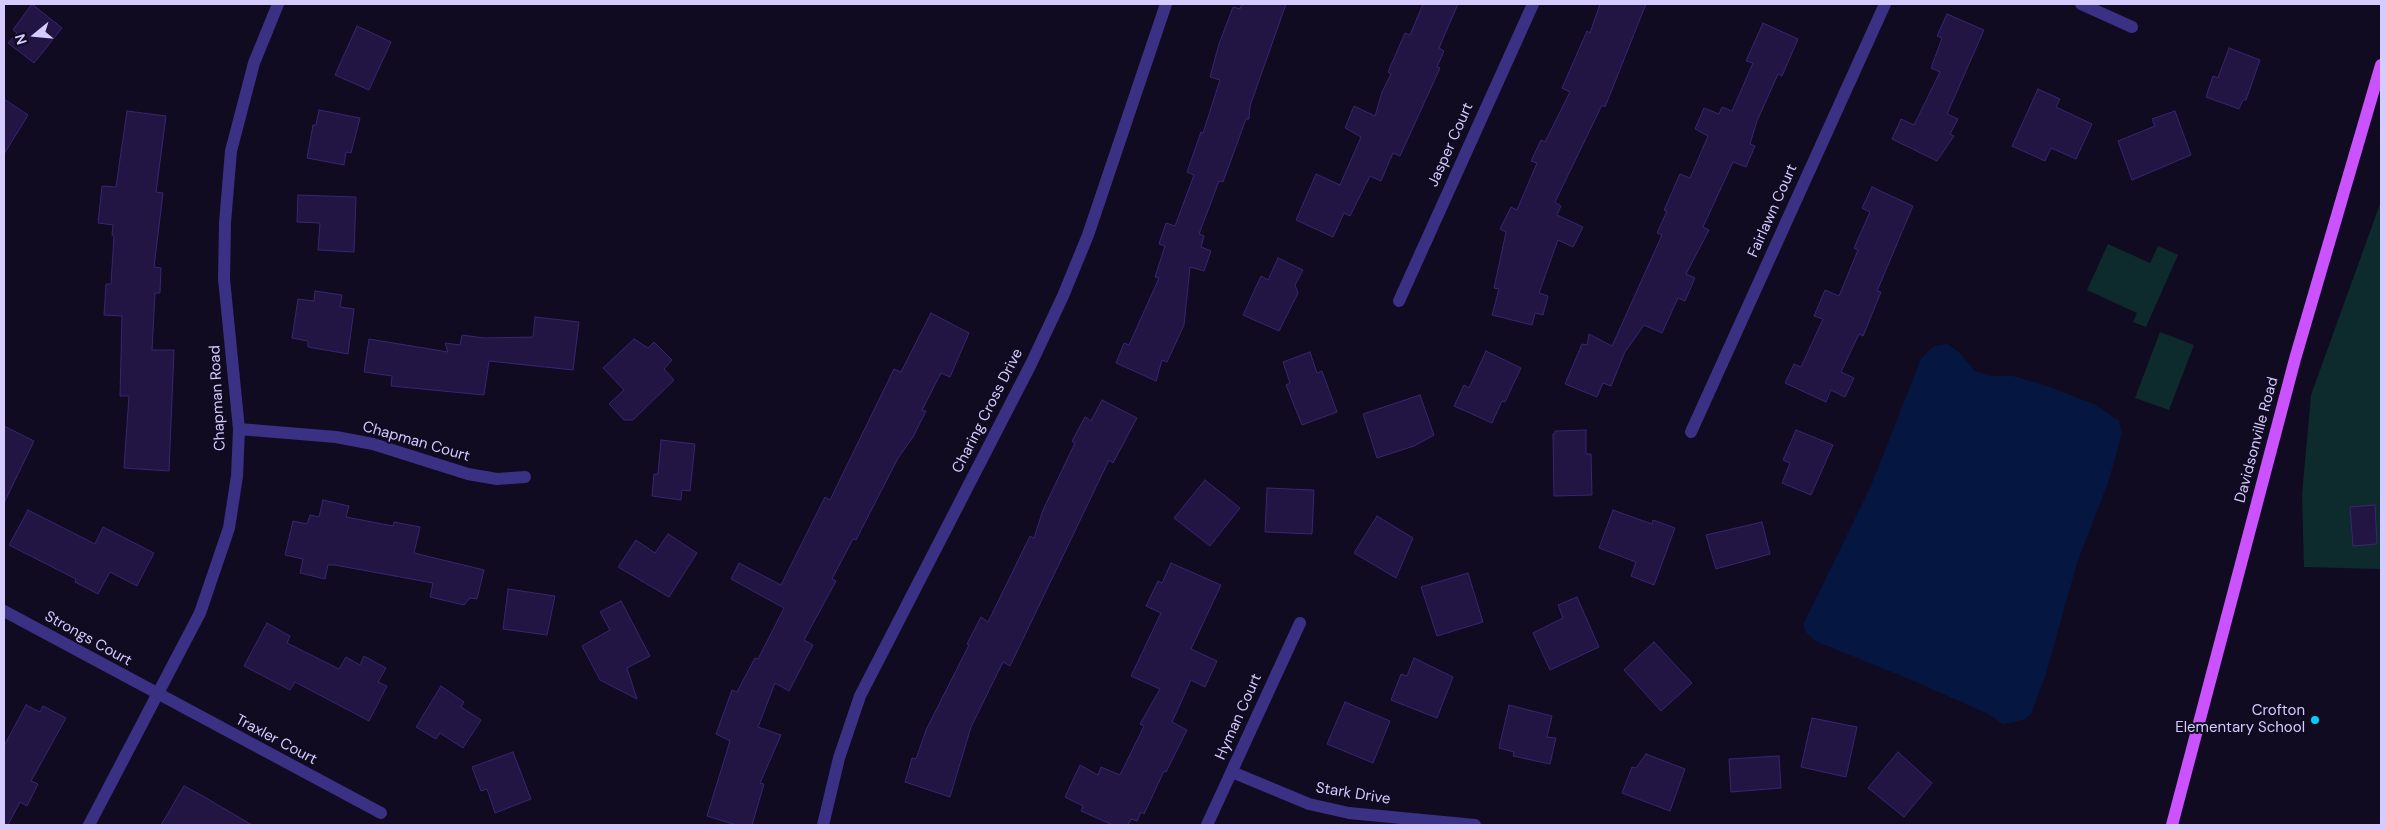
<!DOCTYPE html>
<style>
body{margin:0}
#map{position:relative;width:2385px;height:829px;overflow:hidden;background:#100b21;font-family:"DM Sans",sans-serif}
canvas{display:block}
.frame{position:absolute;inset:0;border:5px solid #d5cbff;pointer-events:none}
.north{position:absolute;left:10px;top:10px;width:50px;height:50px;-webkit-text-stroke:4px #100b21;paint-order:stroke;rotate:253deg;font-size:14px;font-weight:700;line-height:20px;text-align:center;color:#d5cbff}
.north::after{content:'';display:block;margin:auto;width:18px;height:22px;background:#d5cbff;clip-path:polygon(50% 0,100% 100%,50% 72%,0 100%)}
</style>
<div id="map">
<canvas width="2385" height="829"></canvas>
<div class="frame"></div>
<div class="north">N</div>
</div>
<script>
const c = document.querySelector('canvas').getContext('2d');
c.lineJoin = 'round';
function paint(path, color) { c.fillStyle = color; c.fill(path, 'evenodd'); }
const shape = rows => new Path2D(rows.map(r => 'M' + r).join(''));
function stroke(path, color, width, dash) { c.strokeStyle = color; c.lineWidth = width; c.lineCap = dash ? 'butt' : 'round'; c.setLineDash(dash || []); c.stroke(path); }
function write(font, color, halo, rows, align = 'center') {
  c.font = font + ' "DM Sans",sans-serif'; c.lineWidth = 4; c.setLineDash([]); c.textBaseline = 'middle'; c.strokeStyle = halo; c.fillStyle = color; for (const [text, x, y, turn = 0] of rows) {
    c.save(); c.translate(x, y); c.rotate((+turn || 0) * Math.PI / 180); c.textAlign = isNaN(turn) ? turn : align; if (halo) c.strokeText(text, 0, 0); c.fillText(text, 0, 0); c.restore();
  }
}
const green = shape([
 [2380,204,2381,569,2304,567,2302,495,2311,395],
 [2108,244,2150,263,2158,246,2178,255,2146,327,2133,322,2137,313,2087,290],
 [2160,332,2194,345,2169,410,2135,398]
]);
const water = shape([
 [1947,344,1959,352,1975,371,1991,376,2013,376,2047,386,2096,405,2119,421,2122,434,2108,483,2077,563,2045,677,2031,713,2025,719,2015,722,2003,724,1986,713,1914,681,1815,641,1806,632,1803,625,1871,486,1921,359,1934,346]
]);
const building = shape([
 [32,4,62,28,34,63,8,43,17,33,13,30,32,4],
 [1242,4,1286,4,1250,106,1249,119,1246,119,1223,182,1219,181,1199,234,1204,236,1201,247,1211,251,1204,271,1190,267,1184,325,1167,362,1162,360,1156,381,1116,363,1124,343,1129,345,1159,278,1155,277,1165,246,1159,244,1166,223,1175,226,1194,175,1187,172,1201,132,1203,133,1220,80,1210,77,1219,44,1233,7,1240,9,1242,4],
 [1423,4,1458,4,1439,48,1444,51,1437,67,1440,68,1400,156,1393,153,1381,181,1370,176,1350,216,1344,213,1333,237,1296,220,1316,174,1340,185,1361,137,1345,128,1354,106,1375,116,1382,92,1391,74,1388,72,1405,33,1410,35,1423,4],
 [1600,4,1646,4,1605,107,1602,105,1555,202,1561,206,1557,215,1583,227,1573,247,1558,240,1539,293,1548,296,1543,315,1535,313,1532,325,1492,315,1499,289,1494,288,1506,232,1500,229,1511,207,1517,210,1537,163,1531,161,1541,140,1545,142,1570,92,1562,88,1587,31,1590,33,1600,4],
 [1947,14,1984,30,1947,114,1958,119,1950,134,1954,136,1937,161,1892,139,1901,119,1914,125,1940,72,1931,68,1942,38,1937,36,1947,14],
 [1763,23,1798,39,1782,76,1778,74,1757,121,1750,144,1755,146,1746,167,1733,162,1703,227,1709,230,1686,274,1695,278,1685,301,1678,298,1662,333,1644,325,1625,352,1611,386,1603,383,1597,397,1565,384,1582,344,1587,345,1589,334,1612,346,1662,235,1657,233,1667,211,1664,210,1680,174,1690,178,1708,136,1695,129,1704,108,1719,114,1722,107,1732,111,1753,63,1746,61,1763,23],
 [357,26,391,42,369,90,335,75,357,26],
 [2229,48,2260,60,2246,100,2243,100,2239,109,2206,97,2213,76,2218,78,2229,48],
 [2038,89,2060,99,2056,107,2092,124,2076,159,2051,148,2045,161,2012,146,2038,89],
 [4,99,28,115,4,154,4,99],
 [319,110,360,118,351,153,346,152,344,165,307,158,313,125,316,125,319,110],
 [127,111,166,116,156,192,163,193,154,267,161,268,160,293,155,293,152,350,174,350,169,471,124,468,129,396,120,396,122,316,104,315,106,284,111,284,114,236,112,235,113,225,98,223,102,186,116,187,127,111],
 [2175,111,2191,155,2132,180,2118,141,2155,126,2152,119,2175,111],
 [1872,187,1913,206,1877,291,1881,292,1863,336,1859,334,1841,372,1854,378,1845,397,1831,390,1826,402,1785,383,1794,364,1801,367,1823,319,1814,316,1825,290,1839,296,1858,250,1854,248,1870,212,1862,208,1872,187],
 [298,195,356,197,354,252,318,250,320,223,297,222,298,195],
 [1278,258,1303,270,1295,285,1298,293,1279,331,1243,315,1261,276,1268,280,1278,258],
 [315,291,342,295,340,307,354,309,348,354,308,347,308,341,292,338,298,299,314,301,315,291],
 [931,313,969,333,950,377,941,373,922,410,926,411,913,437,898,458,856,540,853,539,832,579,836,581,804,640,813,645,789,691,775,683,758,727,781,735,760,783,764,784,752,825,736,825,707,816,730,741,716,734,732,690,737,692,755,658,758,659,784,608,731,579,739,563,781,585,825,497,830,500,894,369,901,372,931,313],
 [535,317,579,322,573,370,489,361,484,395,391,386,392,376,364,372,369,339,448,352,445,343,460,345,462,335,484,338,533,337,535,317],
 [634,339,648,348,654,342,672,360,664,369,674,380,633,420,624,420,609,404,624,390,603,368,634,339],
 [1486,351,1521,368,1505,402,1502,401,1492,423,1454,406,1464,385,1469,388,1486,351],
 [1310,352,1317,373,1322,371,1337,412,1302,425,1286,385,1290,383,1283,362,1310,352],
 [1420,395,1434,435,1414,446,1377,458,1363,414,1420,395],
 [1102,400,1137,418,1113,463,1109,460,1010,666,1003,662,971,727,950,797,905,782,912,758,916,759,926,730,969,645,967,644,981,617,988,622,1030,536,1034,538,1043,510,1075,443,1072,441,1085,417,1091,421,1102,400],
 [4,426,34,441,4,503,4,426],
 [1586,430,1586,454,1591,454,1592,495,1554,496,1553,434,1555,434,1555,431,1586,430],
 [1796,430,1833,445,1811,495,1782,483,1790,463,1783,460,1796,430],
 [661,440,695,444,690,491,682,490,681,500,652,496,654,474,658,474,661,440],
 [1205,480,1240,508,1210,546,1174,518,1205,480],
 [1267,488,1314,490,1312,534,1265,532,1267,488],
 [323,500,349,506,346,517,393,526,394,522,420,527,414,553,484,570,477,599,470,598,464,605,430,597,433,583,335,565,328,565,325,579,300,573,303,559,285,555,293,521,307,524,310,515,319,517,323,500],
 [2375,505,2377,544,2353,546,2350,507,2375,505],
 [28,510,95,544,103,527,154,553,137,586,110,572,98,594,75,582,76,579,9,545,28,510],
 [1613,510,1652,524,1653,520,1675,528,1654,585,1631,576,1636,562,1599,548,1613,510],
 [1377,516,1413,538,1396,578,1354,553,1377,516],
 [1762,522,1770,554,1716,569,1706,535,1762,522],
 [668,534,697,553,669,597,618,567,636,540,655,553,668,534],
 [1171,563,1221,585,1191,649,1217,661,1205,687,1191,680,1172,722,1187,730,1166,772,1164,771,1144,814,1141,812,1137,821,1131,819,1128,825,1113,825,1081,811,1083,806,1065,797,1080,765,1098,775,1101,767,1120,775,1144,726,1140,724,1160,689,1131,676,1161,613,1146,606,1158,581,1162,583,1171,563],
 [1468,573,1483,622,1437,636,1421,587,1468,573],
 [508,589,555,596,547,635,503,629,508,589],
 [1577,597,1599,647,1550,670,1533,633,1563,618,1558,605,1577,597],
 [621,601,650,656,627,668,637,699,600,680,582,646,610,630,600,612,621,601],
 [267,623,290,636,287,643,339,669,346,657,360,665,364,656,386,668,378,682,387,686,369,721,295,682,290,690,244,666,267,623],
 [1654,642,1692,683,1661,711,1624,670,1654,642],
 [1414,658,1453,677,1437,718,1391,700,1401,674,1407,676,1414,658],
 [441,686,464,702,461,707,481,720,463,748,440,733,436,739,416,727,441,686],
 [1345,702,1390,721,1373,763,1327,744,1345,702],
 [26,705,40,712,43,706,66,718,31,781,38,784,27,806,20,802,8,825,4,825,4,746,26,705],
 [1509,705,1552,716,1547,737,1556,738,1550,764,1513,756,1514,752,1499,748,1509,705],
 [1812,718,1857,727,1846,777,1801,767,1812,718],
 [513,752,531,799,495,813,487,789,481,791,472,767,513,752],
 [1898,752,1932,783,1904,817,1868,788,1898,752],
 [1646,754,1685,769,1670,811,1622,793,1632,767,1636,768,1646,754],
 [1779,756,1781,788,1731,792,1729,759,1779,756],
 [184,786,201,795,252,825,161,825,184,786]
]);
const minor = shape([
 [2081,4,2132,27],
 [1399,301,1533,4],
 [239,429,336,437,373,444,468,474,497,479,525,477],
 [1691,432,1885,4],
 [4,611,381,813],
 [1232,772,1309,804,1349,813,1475,825],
 [89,825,200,613,229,528,237,476,239,429,224,279,225,223,231,151,254,63,278,4],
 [823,825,839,758,860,696,1031,364,1063,296,1088,235,1166,4],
 [1207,825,1300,623]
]);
const major = shape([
 [2172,825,2295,359,2381,65]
]);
const markers = [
 [2315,720,5,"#00cef6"]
];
const streetNames = [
 ["Jasper Court",1451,145,-66],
 ["Fairlawn Court",1773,211,-66],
 ["Chapman Road",218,398,-93],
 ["Charing Cross Drive",988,411,-63],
 ["Davidsonville Road",2257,440,-75],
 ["Chapman Court",416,442,16],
 ["Strongs Court",88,639,29],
 ["Hyman Court",1239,717,-66],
 ["Traxler Court",276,740,28],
 ["Stark Drive",1353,794,9]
];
const poiNames = [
 ["Crofton",2305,711],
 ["Elementary School",2305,728]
];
paint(green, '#0d2b2c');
paint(water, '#051741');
paint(building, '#221544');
stroke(building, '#392572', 1);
stroke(minor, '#3a3185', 12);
stroke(major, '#ca52ff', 12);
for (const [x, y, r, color] of markers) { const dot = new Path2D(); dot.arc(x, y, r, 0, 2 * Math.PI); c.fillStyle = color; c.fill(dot); stroke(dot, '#100b21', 2); }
write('15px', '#d5cbff', '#100b21', streetNames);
write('15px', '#d5cbff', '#100b21', poiNames, 'right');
</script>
